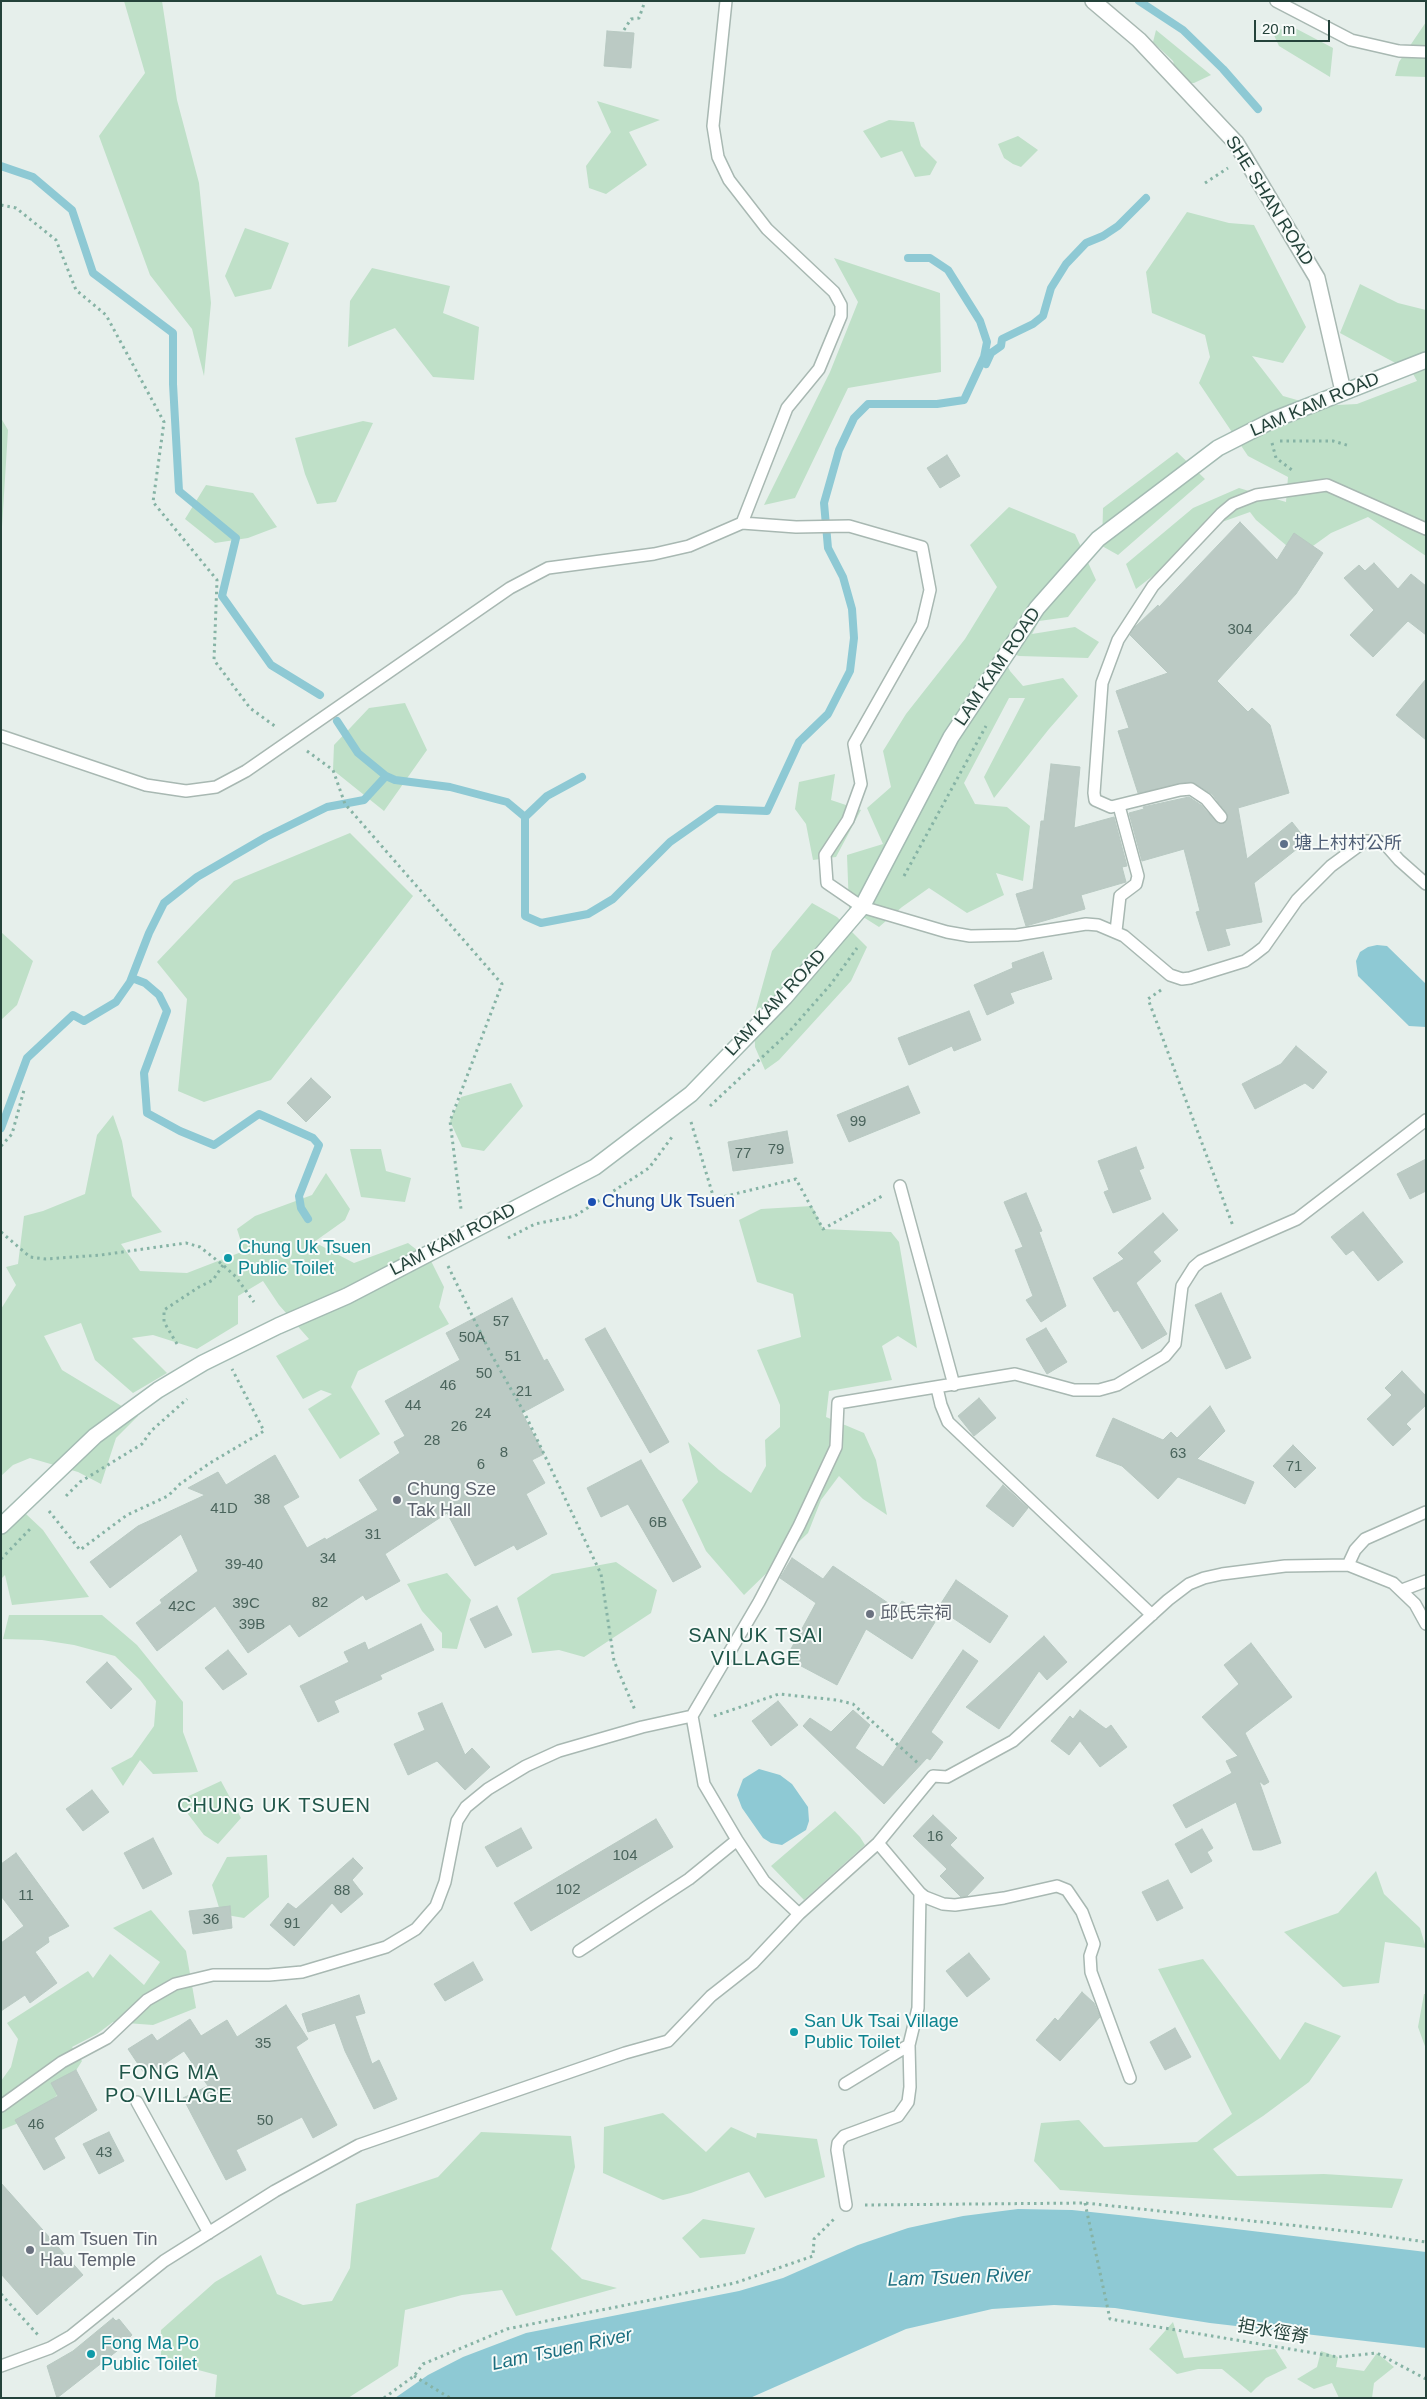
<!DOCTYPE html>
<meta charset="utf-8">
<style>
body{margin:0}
#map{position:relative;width:1427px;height:2399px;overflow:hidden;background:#e6efeb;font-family:Arial,sans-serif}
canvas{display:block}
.frame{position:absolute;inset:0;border:2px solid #24423a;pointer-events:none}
.scale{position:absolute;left:1254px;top:20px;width:76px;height:22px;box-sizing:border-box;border:2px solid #24423a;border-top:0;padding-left:6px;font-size:15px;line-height:18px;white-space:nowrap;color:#24423a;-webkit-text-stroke:4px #f7fbf9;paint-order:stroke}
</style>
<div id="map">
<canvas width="1427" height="2399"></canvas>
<div class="frame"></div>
<div class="scale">20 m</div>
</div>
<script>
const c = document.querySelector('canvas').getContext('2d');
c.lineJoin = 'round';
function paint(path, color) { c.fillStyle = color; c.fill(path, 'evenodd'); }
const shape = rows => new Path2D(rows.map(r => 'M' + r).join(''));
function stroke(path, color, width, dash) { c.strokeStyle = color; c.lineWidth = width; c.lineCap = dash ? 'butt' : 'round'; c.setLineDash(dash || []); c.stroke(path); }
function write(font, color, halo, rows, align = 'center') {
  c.font = font + ' Arial,"Noto Sans TC",sans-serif'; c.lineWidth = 4; c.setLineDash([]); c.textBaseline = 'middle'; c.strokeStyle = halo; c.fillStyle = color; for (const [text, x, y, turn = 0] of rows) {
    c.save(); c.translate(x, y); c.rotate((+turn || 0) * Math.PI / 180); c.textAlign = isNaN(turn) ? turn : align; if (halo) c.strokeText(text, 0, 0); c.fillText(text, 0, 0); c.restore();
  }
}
const green = shape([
 [124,1,162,1,177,100,199,183,211,303,204,376,192,329,150,275,99,136,145,73],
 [1426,22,1426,77,1395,76,1399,62],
 [1293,27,1333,48,1330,77,1279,46,1272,31],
 [1156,30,1211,75,1194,83,1179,83,1173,61,1153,42],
 [597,101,660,120,629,132,647,165,606,194,589,188,586,166,611,132],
 [889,120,914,122,921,146,937,162,930,175,915,177,902,151,881,158,863,131],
 [1018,136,1038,150,1021,167,1013,164,1004,158,998,144],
 [1187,212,1229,223,1254,225,1306,327,1283,363,1252,356,1283,396,1318,406,1357,404,1417,381,1412,372,1340,333,1360,284,1398,303,1426,310,1426,556,1368,517,1331,533,1299,556,1256,520,1250,512,1222,522,1136,589,1126,564,1193,508,1239,488,1286,502,1288,477,1248,456,1199,383,1210,357,1205,335,1152,313,1146,272],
 [245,228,289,243,271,289,235,297,225,276],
 [834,258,940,293,941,372,848,388,795,498,764,505,830,372,858,302],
 [372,268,450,286,443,313,479,327,474,380,433,377,395,328,348,347,350,301],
 [1,418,8,430,1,543],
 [363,421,373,423,336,502,317,504,305,474,295,438],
 [1177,452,1205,479,1118,555,1102,546,1103,508],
 [206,485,253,493,277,527,248,538,215,543,185,519],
 [1009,507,1075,534,1096,580,1068,617,1039,621,1032,634,1075,627,1099,642,1088,658,1019,656,999,649,1010,671,1023,686,1063,678,1078,696,1049,729,994,798,984,777,1025,698,1009,698,964,783,975,804,1007,807,1030,826,1023,881,996,873,1004,895,967,913,929,888,902,907,879,927,849,908,847,855,883,844,867,808,891,787,883,751,906,714,965,639,997,587,970,545],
 [405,703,427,750,384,811,333,770,334,745,369,708],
 [835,774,831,800,861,810,836,857,813,860,806,824,795,809,799,782],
 [350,833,413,896,271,1080,204,1102,178,1091,187,999,157,962,234,881],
 [812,903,837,917,867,947,851,981,779,1060,765,1070,755,1047,754,1016,772,951],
 [1,932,33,961,17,1005,1,1020],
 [511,1083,523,1106,484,1151,462,1147,450,1121,461,1097],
 [113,1115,122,1141,132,1196,162,1232,121,1244,140,1271,187,1273,244,1251,237,1229,255,1216,312,1195,326,1173,350,1209,345,1220,314,1242,354,1263,408,1243,431,1261,444,1287,439,1307,449,1324,358,1371,351,1387,380,1434,340,1459,308,1409,332,1394,321,1390,303,1399,276,1356,309,1339,279,1305,263,1281,238,1296,238,1324,197,1349,153,1335,132,1338,167,1373,133,1393,95,1360,81,1323,44,1336,62,1370,138,1416,116,1438,101,1484,78,1472,30,1458,13,1465,1,1476,1,1309,16,1285,6,1267,18,1264,24,1216,43,1211,85,1194,97,1135],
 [350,1149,381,1149,386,1171,411,1178,405,1202,361,1197],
 [812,1206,823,1229,891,1232,899,1242,917,1348,898,1336,882,1346,892,1380,829,1391,826,1417,864,1433,876,1460,887,1515,863,1499,839,1476,821,1500,808,1533,744,1595,706,1551,682,1500,698,1482,688,1442,719,1470,751,1493,766,1466,765,1440,780,1427,780,1405,757,1350,801,1337,793,1294,757,1282,739,1220,761,1209],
 [26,1514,43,1530,89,1597,12,1605,5,1575,1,1579,1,1526],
 [616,1562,657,1590,651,1613,584,1657,559,1650,532,1653,517,1598,552,1574],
 [447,1573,471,1600,457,1649,442,1648,442,1633,422,1611,407,1584],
 [9,1615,102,1615,137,1645,183,1702,183,1732,198,1772,153,1774,140,1760,123,1786,111,1768,132,1757,154,1726,156,1701,140,1680,115,1656,74,1645,42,1640,3,1639],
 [221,1781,241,1818,218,1844,204,1835,178,1801],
 [835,1811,860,1837,865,1845,804,1900,771,1866],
 [267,1855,269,1897,244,1918,221,1914,212,1885,227,1857],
 [1376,1871,1384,1894,1420,1928,1426,1948,1385,1942,1379,1983,1343,1987,1284,1932,1338,1913],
 [151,1910,186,1951,196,2008,153,2025,113,2022,97,2034,72,2047,82,2061,68,2083,39,2115,1,2130,1,2081,11,2067,18,2039,7,2023,88,1971,93,1978,110,1954,144,1985,160,1962,113,1928],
 [1203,1959,1280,2060,1305,2022,1341,2036,1309,2082,1263,2116,1213,2149,1237,2176,1324,2174,1403,2179,1392,2208,1132,2195,1060,2190,1034,2161,1041,2123,1079,2120,1104,2147,1197,2142,1232,2114,1158,1969],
 [1424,1994,1426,1994,1426,2049,1418,2027],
 [663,2113,706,2152,731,2127,756,2138,757,2133,817,2139,825,2177,765,2198,749,2172,691,2193,663,2200,603,2173,604,2127],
 [481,2132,571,2136,575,2167,551,2249,582,2279,617,2288,516,2316,502,2290,462,2295,405,2310,398,2366,348,2398,215,2398,217,2375,161,2360,161,2330,215,2282,261,2255,277,2294,303,2305,332,2301,350,2268,356,2204,438,2177],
 [703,2219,755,2228,745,2254,700,2258,682,2238],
 [1173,2322,1184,2358,1275,2349,1287,2368,1266,2378,1251,2393,1222,2369,1198,2369,1177,2374,1149,2349],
 [1321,2351,1338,2357,1336,2367,1364,2371,1377,2353,1394,2367,1374,2383,1372,2398,1339,2398,1332,2383,1314,2389,1297,2379,1317,2367]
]);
const water = shape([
 [1377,945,1387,946,1426,984,1426,1027,1409,1026,1358,976,1356,961,1360,952,1368,947],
 [759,1769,780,1775,792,1784,808,1807,809,1821,806,1830,782,1845,771,1843,763,1838,742,1808,737,1795,743,1779],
 [1018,2209,1072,2210,1128,2216,1426,2252,1426,2348,1210,2323,1115,2308,1054,2305,992,2309,906,2329,750,2398,395,2398,428,2375,463,2357,526,2333,739,2291,783,2278,858,2245,908,2228,963,2216]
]);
const stream = shape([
 [1139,1,1183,30,1223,69,1258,109],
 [1,166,33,177,72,210,93,273,173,333,173,384,179,491,236,538,222,596,271,665,320,695],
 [986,364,991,353,1001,346,1002,339,1033,324,1043,316,1051,288,1066,264,1086,243,1103,236,1118,226,1146,198],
 [337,721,358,753,386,776,395,780,450,787,507,802,525,817,525,916,541,923,588,914,613,899,670,842,717,809,767,811,799,742,828,714,850,671,854,638,852,609,843,577,828,548,824,503,839,450,854,418,868,404,937,404,964,400,984,357,987,342,980,321,948,270,930,258,908,258],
 [525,817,547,796,582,777],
 [132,978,145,983,159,995,167,1011,144,1073,147,1113,180,1131,214,1145,259,1114,313,1138,319,1145,299,1196,301,1208,308,1219],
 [1,1128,27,1058,73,1015,84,1021,116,1002,130,982,149,933,164,903,197,877,266,837,327,807,364,800,386,776]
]);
const building = shape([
 [607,31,634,33,631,68,604,66,607,31],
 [947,455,960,476,940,488,927,468,947,455],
 [1240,522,1277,560,1294,533,1323,553,1296,594,1217,681,1248,712,1252,708,1270,725,1289,793,1238,808,1247,859,1292,822,1307,841,1254,883,1262,922,1225,929,1230,945,1208,951,1196,912,1200,911,1184,849,1142,861,1129,813,1144,809,1143,807,1189,797,1201,805,1218,824,1226,822,1228,815,1212,794,1191,782,1138,793,1118,731,1129,728,1116,691,1168,673,1130,635,1135,627,1158,605,1159,607,1240,522],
 [1374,563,1398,589,1411,574,1426,586,1426,635,1408,621,1373,657,1350,635,1374,610,1344,578,1359,565,1365,571,1374,563],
 [1426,679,1426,740,1396,715,1426,679],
 [1051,764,1080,767,1074,828,1114,817,1127,866,1122,867,1126,882,1081,895,1085,909,1026,926,1016,894,1033,889,1041,821,1044,821,1051,764],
 [1043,952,1052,979,1010,993,1014,1003,987,1015,974,985,1013,968,1012,963,1043,952],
 [969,1011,981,1040,954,1051,952,1046,909,1065,898,1038,969,1011],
 [1296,1046,1327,1072,1313,1089,1305,1083,1255,1109,1242,1084,1281,1064,1296,1046],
 [311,1078,331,1097,306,1122,287,1103,311,1078],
 [908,1086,920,1113,849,1142,837,1115,908,1086],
 [787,1131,793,1163,733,1171,728,1142,787,1131],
 [1136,1147,1144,1168,1139,1170,1151,1199,1113,1213,1104,1192,1109,1190,1098,1161,1136,1147],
 [1426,1159,1426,1191,1410,1199,1397,1174,1426,1159],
 [1026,1193,1042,1231,1039,1232,1066,1306,1041,1322,1026,1300,1033,1296,1015,1250,1023,1247,1004,1202,1026,1193],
 [1363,1212,1403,1262,1378,1281,1353,1250,1346,1255,1331,1237,1363,1212],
 [1163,1213,1178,1230,1153,1252,1161,1261,1136,1283,1167,1334,1142,1349,1118,1310,1114,1312,1093,1278,1124,1259,1118,1253,1163,1213],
 [1221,1293,1251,1358,1226,1369,1195,1305,1221,1293],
 [512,1298,544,1361,547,1359,564,1390,522,1413,544,1454,532,1460,545,1483,526,1494,547,1534,517,1550,514,1545,475,1566,447,1513,385,1554,400,1581,366,1600,363,1595,299,1637,290,1624,248,1653,215,1606,157,1651,136,1623,162,1603,160,1600,198,1571,181,1534,110,1588,90,1562,138,1526,205,1495,188,1488,218,1472,226,1485,275,1455,299,1497,283,1506,307,1548,325,1538,326,1540,378,1510,359,1480,400,1453,394,1442,405,1436,385,1401,460,1360,446,1333,512,1298],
 [605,1328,669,1442,650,1453,585,1339,605,1328],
 [1046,1328,1067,1362,1047,1374,1026,1339,1046,1328],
 [1402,1371,1426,1396,1426,1405,1406,1424,1411,1429,1393,1446,1367,1419,1392,1395,1385,1388,1402,1371],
 [979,1398,996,1418,974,1436,958,1416,979,1398],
 [1210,1406,1225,1431,1197,1459,1254,1482,1245,1504,1178,1477,1158,1499,1122,1466,1096,1456,1113,1418,1163,1440,1171,1432,1177,1438,1210,1406],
 [1293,1445,1316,1468,1295,1488,1273,1466,1293,1445],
 [641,1460,701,1567,673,1582,628,1504,601,1517,587,1488,641,1460],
 [1003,1485,1028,1508,1013,1527,986,1506,1003,1485],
 [792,1558,823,1579,833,1566,897,1609,902,1601,935,1622,912,1659,866,1629,837,1685,786,1658,816,1603,780,1578,792,1558],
 [956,1580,1008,1616,990,1643,938,1608,956,1580],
 [497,1606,512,1635,485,1648,470,1619,497,1606],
 [421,1624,434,1650,380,1675,382,1679,334,1701,339,1712,318,1722,300,1686,349,1662,344,1652,365,1642,368,1650,421,1624],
 [1044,1636,1067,1662,1047,1680,1039,1671,999,1729,966,1707,1044,1636],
 [1251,1643,1292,1697,1245,1733,1269,1782,1264,1785,1259,1781,1281,1843,1261,1850,1253,1850,1236,1802,1186,1828,1173,1805,1232,1773,1226,1761,1238,1756,1202,1717,1239,1684,1224,1665,1251,1643],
 [228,1650,247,1674,223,1690,205,1668,228,1650],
 [963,1650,978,1661,931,1732,943,1742,930,1760,927,1758,884,1804,803,1726,810,1718,831,1732,853,1710,870,1725,855,1748,883,1767,963,1650],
 [107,1662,132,1689,111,1709,86,1682,107,1662],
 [778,1701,798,1725,771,1746,752,1721,778,1701],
 [442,1703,465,1755,472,1748,490,1767,465,1790,437,1761,408,1775,394,1744,425,1730,418,1713,442,1703],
 [1080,1710,1106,1729,1111,1725,1127,1747,1100,1767,1080,1741,1069,1755,1051,1741,1070,1716,1073,1719,1080,1710],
 [92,1790,109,1812,83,1831,66,1809,92,1790],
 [933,1815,957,1838,950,1845,984,1878,967,1896,961,1897,940,1876,947,1869,913,1836,933,1815],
 [656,1819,673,1847,531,1931,514,1903,656,1819],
 [521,1828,532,1848,497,1867,485,1847,521,1828],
 [1202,1829,1213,1848,1207,1852,1212,1861,1191,1873,1175,1844,1202,1829],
 [153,1838,172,1874,143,1889,124,1853,153,1838],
 [16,1853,69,1926,48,1937,49,1942,35,1952,57,1983,30,2003,25,1995,1,2011,1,1943,24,1926,1,1896,1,1864,16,1853],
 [353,1858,363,1868,352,1880,363,1894,341,1913,332,1903,294,1946,270,1925,288,1903,296,1909,353,1858],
 [1168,1880,1183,1908,1157,1921,1142,1892,1168,1880],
 [230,1906,232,1928,193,1934,189,1911,230,1906],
 [969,1953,990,1979,967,1997,946,1971,969,1953],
 [473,1962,483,1980,445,2001,434,1984,473,1962],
 [1082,1992,1094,2003,1100,2017,1060,2061,1036,2040,1055,2018,1058,2021,1082,1992],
 [359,1995,365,2013,355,2016,372,2064,379,2060,397,2099,374,2109,345,2051,335,2023,308,2032,302,2014,359,1995],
 [286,2005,308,2039,296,2047,337,2125,313,2138,302,2117,236,2150,246,2170,226,2180,183,2098,208,2086,184,2051,146,2076,128,2049,152,2034,157,2041,190,2019,201,2036,227,2020,237,2037,286,2005],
 [1175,2028,1191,2057,1165,2070,1150,2042,1175,2028],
 [76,2070,97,2110,54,2138,65,2158,44,2170,15,2120,58,2096,51,2083,76,2070],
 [109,2132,124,2161,99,2174,83,2144,109,2132],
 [1,2183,83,2275,37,2315,1,2274,1,2183],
 [113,2318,116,2321,119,2319,132,2335,129,2338,131,2340,57,2398,47,2366,73,2351,113,2318]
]);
const path = shape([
 [624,30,631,19,639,18,645,1],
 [1205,183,1228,168],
 [1,205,16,208,56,240,76,290,106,315,164,422,153,502,217,580,214,660,250,708,276,727],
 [1280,441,1333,441,1350,446],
 [1272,443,1276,458,1292,470],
 [307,751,333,770,345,804,502,984,450,1121,461,1209],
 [904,876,986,726],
 [1161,990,1148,999,1233,1226],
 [710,1106,788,1033,831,984,857,948],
 [691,1122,714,1199,796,1179,823,1229,884,1195],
 [1,1146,12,1134,24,1090],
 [1,1232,30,1257,46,1259,101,1255,186,1243,200,1247,223,1265,236,1277,254,1302],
 [508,1238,535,1224,575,1216,649,1168,672,1137],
 [448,1266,490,1352,525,1414,601,1574,614,1661,635,1710],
 [177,1344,164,1322,164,1310,199,1287,213,1280,223,1265],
 [66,1496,80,1482,142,1444,151,1431,187,1399],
 [49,1511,80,1550,127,1515,168,1496,180,1484,210,1463,264,1431,232,1369],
 [1,1559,32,1527],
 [714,1716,779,1694,837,1700,853,1704,920,1765],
 [1085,2203,1110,2319,1338,2357,1377,2353,1426,2379],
 [865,2205,1085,2203,1355,2232,1426,2242],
 [1,2294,38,2335],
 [414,2376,450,2398],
 [384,2398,414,2376,423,2364,507,2329,735,2283,813,2256,814,2239,835,2218]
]);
const lane = shape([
 [726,1,713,126,718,157,729,180,767,229,834,292,841,305,841,316,819,369,787,408,742,523],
 [1276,1,1351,40,1399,51,1426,52],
 [1,736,146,785,186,791,216,787,246,771,510,588,548,568,654,554,689,546,742,523,796,527,849,526,922,547,930,590,922,624,854,744,861,784,848,820,825,855,827,883,862,907,947,932,970,936,1017,935,1086,924,1098,925,1124,936,1170,975,1182,979,1190,978,1245,961,1255,954,1264,947,1297,900,1331,866,1365,841,1378,841,1385,844,1399,860,1426,884],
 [1221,817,1206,799,1191,789,1180,790,1111,807,1095,800,1094,793,1102,683,1118,640,1153,586,1221,514,1233,504,1256,495,1327,485,1426,529],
 [1116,931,1120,896,1136,884,1138,876,1119,806],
 [900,1186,954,1385],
 [937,1388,941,1405,948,1422,1152,1615],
 [1348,1565,1355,1550,1365,1539,1426,1512],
 [1402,1590,1426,1581],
 [692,1716,704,1784,737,1840,764,1881,799,1914],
 [878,1843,920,1893,925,1897,943,1904,955,1905,1004,1898,1057,1886,1067,1890,1082,1912,1094,1944,1090,1956,1091,1972,1130,2078],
 [579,1951,689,1879,737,1840],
 [845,2084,909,2045],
 [137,2102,209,2233],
 [1,2106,62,2062,107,2038,147,2000,175,1984,213,1975,269,1975,302,1972,386,1947,416,1929,436,1906,445,1882,457,1821,466,1807,488,1789,526,1766,559,1751,642,1727,692,1716,759,1602,799,1526,836,1447,838,1403,1015,1374,1074,1390,1099,1390,1117,1385,1165,1356,1175,1344,1182,1286,1194,1267,1201,1261,1297,1219,1426,1120],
 [846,2205,837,2150,838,2143,844,2136,898,2116,908,2102,910,2087,909,2045,918,2008,920,1893],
 [1,2366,50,2348,71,2336,164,2261,275,2191,359,2145,625,2053,668,2041,711,1996,753,1963,799,1914,878,1843,933,1776,947,1777,1013,1741,1168,1600,1189,1584,1204,1578,1222,1574,1285,1566,1348,1565,1393,1583,1415,1604,1426,1624]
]);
const street = shape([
 [1093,1,1139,40,1236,143,1317,278,1343,391]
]);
const secondary = shape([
 [1,1526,95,1436,158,1390,203,1363,278,1326,347,1296,595,1167,691,1094,785,997,862,907,951,737,1037,608,1098,539,1218,448,1273,420,1426,360]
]);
const markers = [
 [1284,844,5,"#5c6f8a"],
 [592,1202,5,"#1a4fb4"],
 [228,1258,5,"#0f9aa8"],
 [397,1500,5,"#6b7280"],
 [870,1614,5,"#6b7280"],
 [794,2032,5,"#0f9aa8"],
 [30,2250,5,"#6b7280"],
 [91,2354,5,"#0f9aa8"]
];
const numberNames = [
 ["304",1240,630],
 ["99",858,1122],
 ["79",776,1150],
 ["77",743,1154],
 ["57",501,1322],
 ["50A",472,1338],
 ["51",513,1357],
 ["50",484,1374],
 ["46",448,1386],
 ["21",524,1392],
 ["44",413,1406],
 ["24",483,1414],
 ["26",459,1427],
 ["28",432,1441],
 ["8",504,1453],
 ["63",1178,1454],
 ["6",481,1465],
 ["71",1294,1467],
 ["38",262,1500],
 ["41D",224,1509],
 ["6B",658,1523],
 ["31",373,1535],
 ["34",328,1559],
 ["39-40",244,1565],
 ["82",320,1603],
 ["39C",246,1604],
 ["42C",182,1607],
 ["39B",252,1625],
 ["16",935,1837],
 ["104",625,1856],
 ["102",568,1890],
 ["88",342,1891],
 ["11",26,1896],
 ["36",211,1920],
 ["91",292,1924],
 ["35",263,2044],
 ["50",265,2121],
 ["46",36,2125],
 ["43",104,2153]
];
const streetNames = [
 ["SHE SHAN ROAD",1269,201,58],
 ["LAM KAM ROAD",1315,405,-23],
 ["LAM KAM ROAD",998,667,-56],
 ["LAM KAM ROAD",776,1003,-47],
 ["LAM KAM ROAD",453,1240,-27],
 ["担水徑脊",1273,2332,10]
];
const serviceNames = [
 ["塘上村村公所",1294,844]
];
const transitNames = [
 ["Chung Uk Tsuen",602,1202]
];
const cultureNames = [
 ["Chung Uk Tsuen",238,1248],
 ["Public Toilet",238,1269],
 ["San Uk Tsai Village",804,2022],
 ["Public Toilet",804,2043],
 ["Fong Ma Po",101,2344],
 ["Public Toilet",101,2365]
];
const worshipNames = [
 ["Chung Sze",407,1490],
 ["Tak Hall",407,1511],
 ["邱氏宗祠",880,1614],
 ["Lam Tsuen Tin",40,2240],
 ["Hau Temple",40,2261]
];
const waterNames = [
 ["Lam Tsuen River",959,2278,-2],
 ["Lam Tsuen River",562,2350,-12]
];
const quarterNames = [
 ["SAN UK TSAI",756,1636],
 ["VILLAGE",756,1659],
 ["CHUNG UK TSUEN",274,1806],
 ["FONG MA",169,2073],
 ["PO VILLAGE",169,2096]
];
paint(green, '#bfe0c8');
paint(water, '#8ec9d4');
stroke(stream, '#8ec9d4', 8);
paint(building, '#bbcac4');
stroke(building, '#b8c9c2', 1);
stroke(lane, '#a8b8b2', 14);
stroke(street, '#a8b8b2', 18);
stroke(secondary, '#a4bbb3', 18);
stroke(path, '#86b3a5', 3, [2.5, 4]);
stroke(lane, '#fff', 11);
stroke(street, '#fff', 15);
stroke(secondary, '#fff', 15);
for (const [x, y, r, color] of markers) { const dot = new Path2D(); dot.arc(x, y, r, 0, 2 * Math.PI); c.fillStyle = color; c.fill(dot); stroke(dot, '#f7fbf9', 2); }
write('15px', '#4a645c', null, numberNames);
write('18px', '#24423a', '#f7fbf9', streetNames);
write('18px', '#4e5e75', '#f7fbf9', serviceNames, 'left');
write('18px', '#164399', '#f7fbf9', transitNames, 'left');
write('18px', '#0d838f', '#f7fbf9', cultureNames, 'left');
write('18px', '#5b616d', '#f7fbf9', worshipNames, 'left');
write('italic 19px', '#1c6f80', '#f7fbf9', waterNames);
c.letterSpacing = '1px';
write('20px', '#1f5548', '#f7fbf9', quarterNames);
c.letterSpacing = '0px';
</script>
